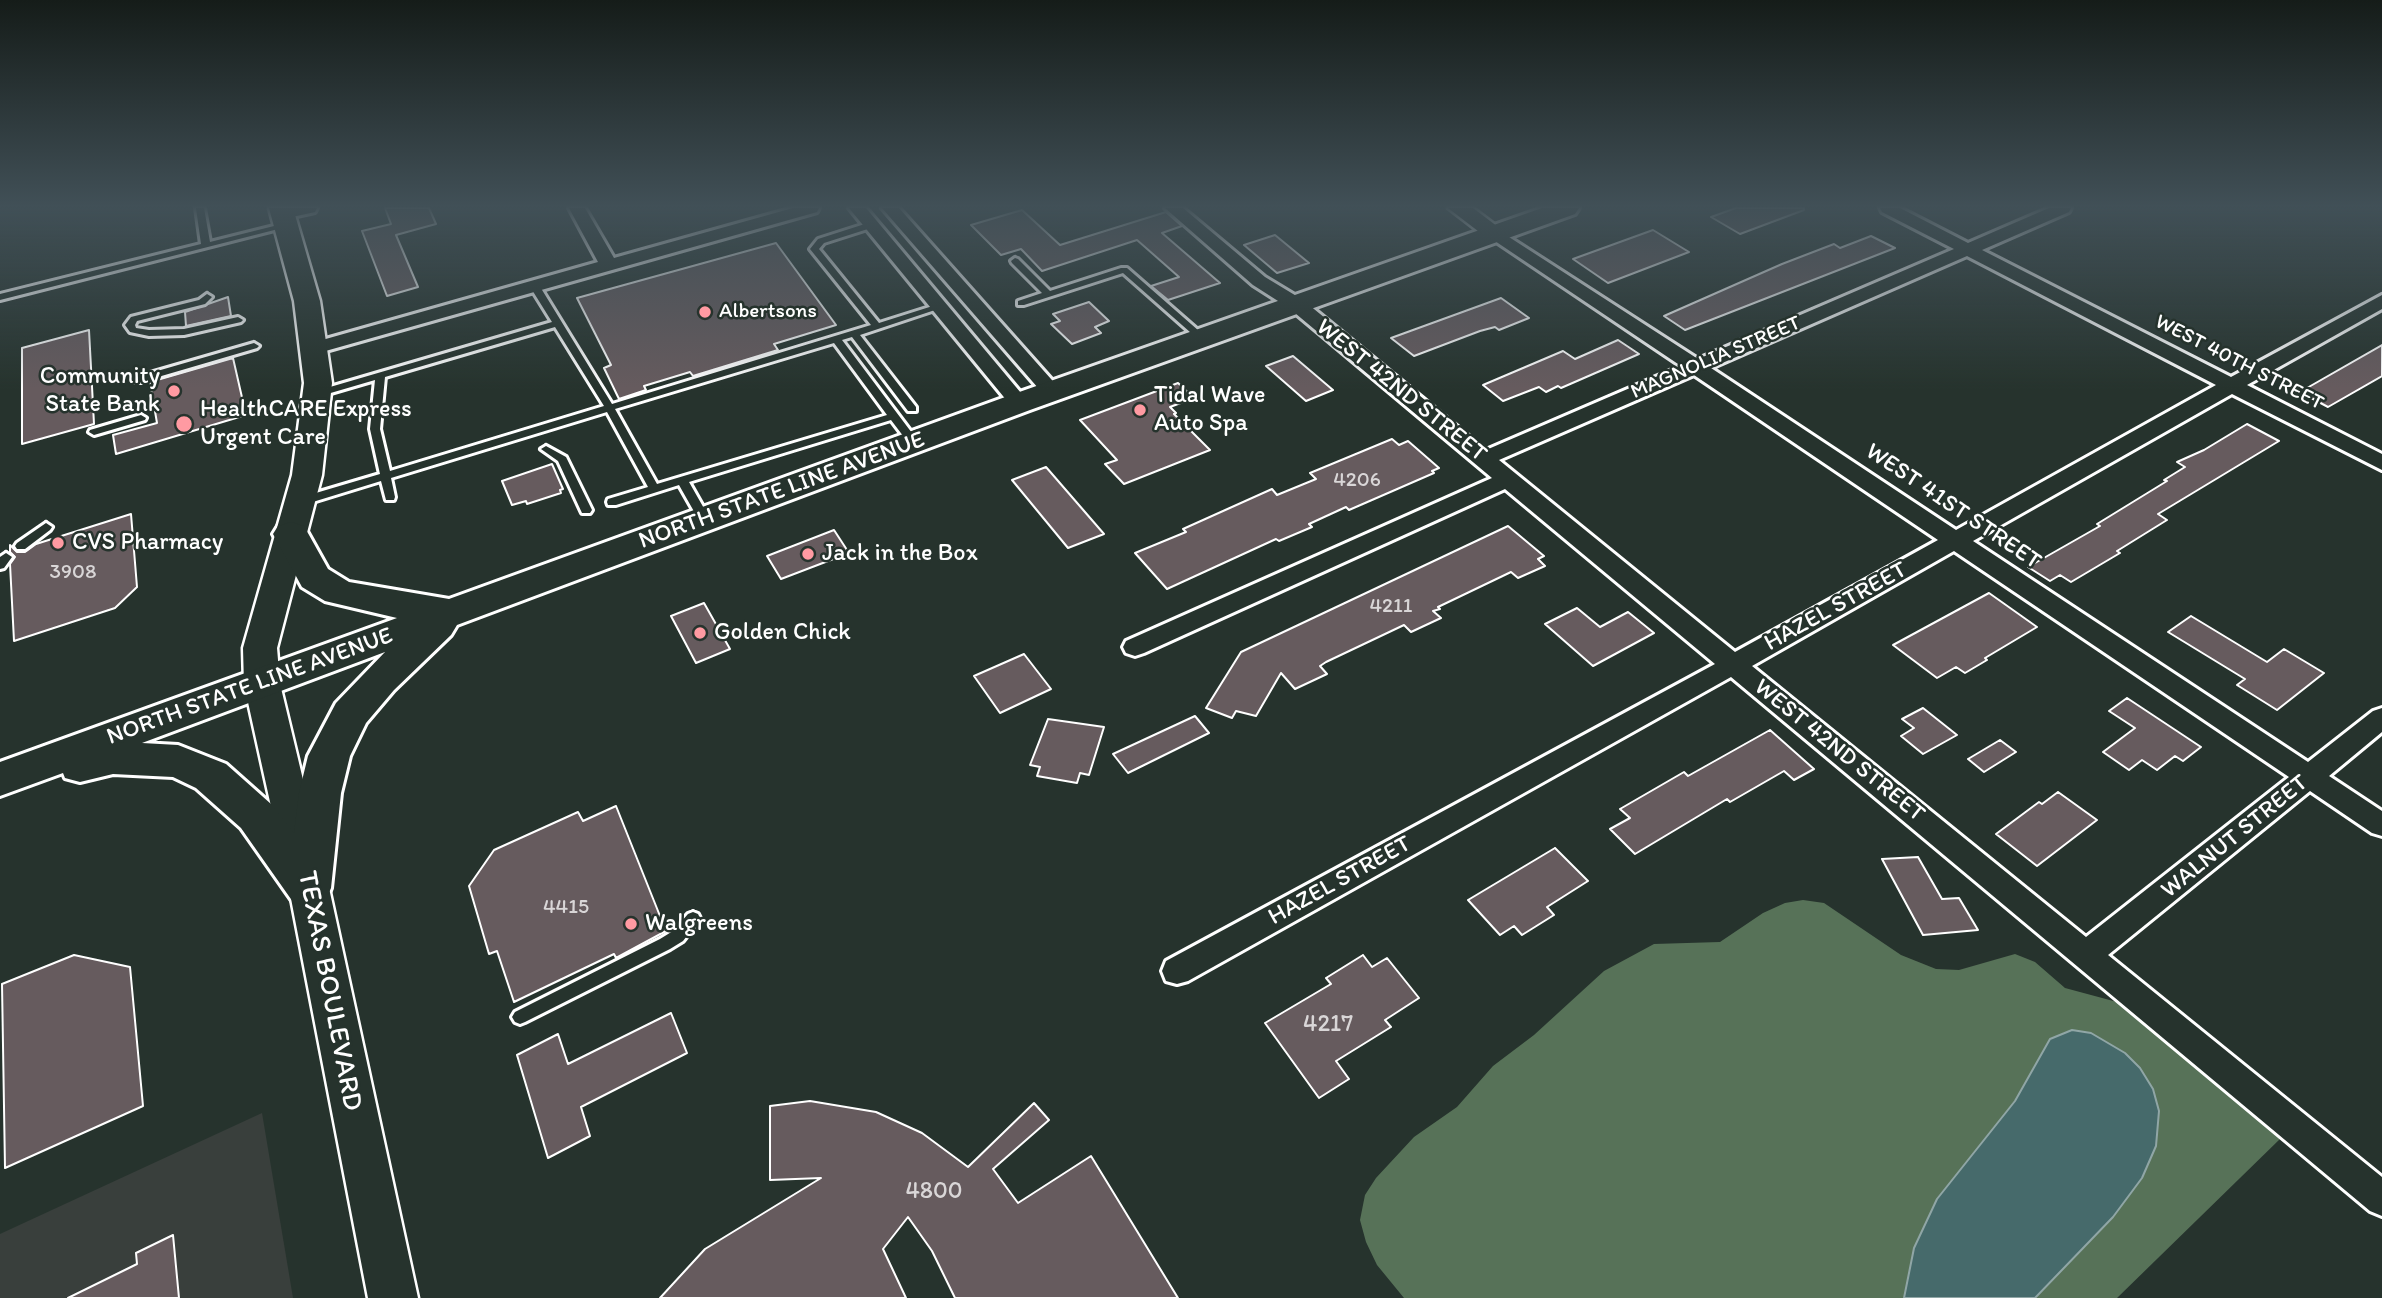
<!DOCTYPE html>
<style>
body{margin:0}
canvas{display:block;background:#26332d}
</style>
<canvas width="2382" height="1298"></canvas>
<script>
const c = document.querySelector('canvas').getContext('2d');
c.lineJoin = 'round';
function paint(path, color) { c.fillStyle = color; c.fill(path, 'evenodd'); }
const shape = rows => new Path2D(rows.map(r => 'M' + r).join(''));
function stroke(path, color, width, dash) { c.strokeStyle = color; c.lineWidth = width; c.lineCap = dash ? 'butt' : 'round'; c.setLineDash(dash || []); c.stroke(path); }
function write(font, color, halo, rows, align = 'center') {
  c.font = font + ' Itim,sans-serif'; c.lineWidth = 5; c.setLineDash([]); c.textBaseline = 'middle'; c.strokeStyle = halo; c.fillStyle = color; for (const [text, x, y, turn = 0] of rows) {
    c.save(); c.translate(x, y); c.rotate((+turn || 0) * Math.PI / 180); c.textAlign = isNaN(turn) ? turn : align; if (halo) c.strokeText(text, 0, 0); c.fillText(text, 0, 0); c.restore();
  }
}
const built = shape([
 [262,1113,293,1298,0,1298,0,1234]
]);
const green = shape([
 [1803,900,1824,903,1901,955,1936,969,1959,970,2015,954,2035,962,2065,988,2117,1002,2281,1138,2117,1298,1404,1298,1377,1265,1366,1242,1360,1220,1365,1195,1376,1178,1414,1137,1457,1107,1493,1066,1534,1035,1604,971,1654,944,1720,942,1763,913,1785,903]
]);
const water = shape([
 [2072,1030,2091,1033,2125,1053,2140,1068,2153,1089,2159,1111,2156,1146,2142,1178,2113,1217,2035,1298,1904,1298,1914,1248,1937,1199,2015,1101,2050,1039,2072,1030]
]);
const building = shape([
 [385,208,429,208,436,224,396,235,418,287,387,296,362,231,391,224,385,208],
 [1736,208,1804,208,1804,210,1740,234,1711,217,1736,208],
 [1022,210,1060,245,1166,212,1182,226,1162,233,1220,283,1168,300,1151,286,1179,277,1137,240,1042,271,1021,249,1001,255,971,225,1022,210],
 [1653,230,1689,252,1608,283,1573,259,1653,230],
 [1275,235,1309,263,1277,273,1244,245,1275,235],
 [1871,236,1895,248,1685,330,1664,316,1782,264,1834,244,1840,248,1871,236],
 [776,243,836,325,774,344,778,350,693,376,690,372,644,386,646,390,619,399,604,368,611,365,577,298,776,243],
 [228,297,231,316,186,326,185,312,228,297],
 [1501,298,1529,318,1499,330,1495,327,1480,331,1414,356,1391,338,1501,298],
 [1089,302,1109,321,1095,327,1101,333,1072,344,1051,324,1060,321,1053,314,1089,302],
 [89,330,94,424,22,444,22,348,89,330],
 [1618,340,1639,354,1561,388,1558,386,1546,392,1539,387,1503,401,1483,385,1563,351,1575,359,1618,340],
 [2382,345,2382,376,2328,407,2300,392,2382,345],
 [1293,356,1333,390,1306,401,1266,366,1293,356],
 [233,358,246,415,116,454,113,435,157,423,150,382,233,358],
 [1178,383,1194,398,1170,407,1176,413,1174,414,1210,450,1124,484,1105,464,1117,460,1080,420,1178,383],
 [2247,424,2279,441,2158,514,2167,520,2117,551,2120,553,2071,582,2060,575,2050,581,2028,567,2100,526,2097,524,2167,481,2164,480,2185,467,2177,462,2204,450,2247,424],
 [1392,439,1399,445,1408,441,1439,468,1432,471,1434,473,1349,510,1346,507,1309,524,1312,527,1279,541,1276,539,1167,589,1135,553,1186,532,1183,529,1272,489,1277,495,1316,479,1310,473,1392,439],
 [552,464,563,489,560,490,561,493,527,504,526,501,512,505,502,481,552,464],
 [1046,467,1104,534,1068,548,1012,480,1046,467],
 [131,514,137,587,115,608,14,641,10,564,15,557,10,552,10,545,17,552,25,552,36,544,131,514],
 [1508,526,1544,556,1538,559,1545,566,1518,578,1511,572,1438,607,1440,609,1433,611,1441,618,1411,632,1404,625,1326,662,1320,666,1327,674,1295,689,1281,673,1256,716,1236,711,1232,718,1206,708,1241,652,1508,526],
 [834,530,849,553,781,579,767,556,834,530],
 [1989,593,2037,627,1985,658,1987,660,1965,673,1956,667,1937,678,1893,645,1989,593],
 [704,603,730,649,696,663,671,616,704,603],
 [1577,608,1600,627,1628,612,1654,633,1593,666,1545,624,1577,608],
 [2191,616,2267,662,2284,649,2324,673,2277,710,2237,685,2245,679,2168,632,2191,616],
 [1024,654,1051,689,1000,713,974,676,1024,654],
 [2127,698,2201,747,2183,761,2175,756,2157,770,2142,760,2129,770,2103,752,2135,728,2109,711,2127,698],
 [1923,708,1957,735,1923,754,1901,736,1914,728,1902,719,1923,708],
 [1195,716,1209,733,1128,773,1113,754,1195,716],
 [1048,719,1104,727,1089,775,1080,773,1077,783,1037,776,1040,767,1030,765,1048,719],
 [1770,730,1814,769,1794,780,1784,771,1730,802,1727,799,1635,854,1610,829,1630,818,1620,809,1684,772,1688,776,1770,730],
 [2000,740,2016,752,1984,772,1968,759,2000,740],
 [2058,792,2097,820,2037,866,1996,834,2039,802,2042,804,2058,792],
 [616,806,666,931,616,958,614,954,514,1002,497,951,489,954,469,886,494,850,578,812,583,821,616,806],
 [1555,848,1588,881,1547,907,1554,915,1522,935,1514,926,1500,935,1468,900,1555,848],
 [1918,857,1942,899,1959,898,1978,930,1923,935,1882,859,1918,857],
 [74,955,130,967,143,1106,5,1168,2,984,74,955],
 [1363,955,1372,967,1387,958,1419,998,1385,1020,1391,1027,1336,1061,1349,1079,1319,1098,1265,1023,1331,984,1326,978,1363,955],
 [671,1013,687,1053,581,1107,590,1136,548,1158,517,1055,558,1034,568,1064,671,1013],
 [810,1101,876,1112,922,1133,968,1167,1034,1103,1049,1120,993,1169,1018,1203,1091,1156,1178,1298,955,1298,932,1251,908,1217,883,1249,906,1298,660,1298,705,1249,821,1178,770,1180,770,1106,810,1101],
 [173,1235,179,1298,68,1298,137,1264,136,1253,173,1235]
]);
const service = shape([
 [196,208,204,208,210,242,286,223,290,226,0,300,0,294,201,244,196,208],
 [871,222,874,223,874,227,824,243,819,249,879,323,939,304,944,307,860,335,916,407,916,411,908,411,852,337,842,340,918,441,919,443,918,445,910,445,891,420,689,482,710,519,704,523,700,522,679,485,616,505,608,505,607,502,608,499,648,487,607,412,391,478,395,497,394,500,386,500,381,481,303,505,298,501,299,498,380,474,370,429,375,380,317,397,313,396,313,392,552,322,529,285,531,283,537,283,539,285,612,404,871,325,810,249,818,239,871,222],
 [555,327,604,406,390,471,380,429,385,377,555,327],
 [834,343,887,415,657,484,615,409,834,343],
 [1015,258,1018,259,1050,291,1121,268,1127,268,1207,338,1202,341,1199,340,1123,273,1024,305,1018,305,1018,301,1042,293,1012,263,1011,261,1015,258],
 [207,294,212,297,205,304,137,321,135,325,136,328,149,330,184,329,238,317,243,320,241,322,184,335,149,336,130,332,125,325,131,317,199,300,207,294],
 [254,343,259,346,257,348,141,382,133,382,132,380,133,378,254,343],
 [141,415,146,418,145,420,94,435,89,432,90,430,141,415],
 [546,446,566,457,592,510,590,513,582,513,558,461,541,449,546,446],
 [46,523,52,527,50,530,25,549,17,549,15,546,17,543,46,523],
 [6,553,12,557,4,568,0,569,0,557,6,553],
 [693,912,698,914,700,918,698,922,683,941,670,949,525,1022,520,1024,515,1022,512,1017,515,1012,660,939,673,931,688,914,693,912]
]);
const minor = shape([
 [288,208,317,208,315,212,283,219,274,214,277,210,288,208],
 [569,208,585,208,614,258,793,208,819,208,817,212,322,352,308,352,305,348,308,344,598,262,569,208],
 [849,208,866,208,1026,399,1029,403,1026,407,1012,407,849,208],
 [882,208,899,208,1059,388,1062,392,1059,396,1045,396,882,208],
 [1165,208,1183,208,1265,277,1303,300,1486,450,1681,366,1489,237,1486,233,1495,228,1698,359,1954,249,1882,212,1880,208,1900,208,1968,243,2049,208,2071,208,2069,212,1982,250,2231,377,2382,295,2382,309,2247,385,2382,454,2382,470,2232,394,1973,541,2308,762,2373,711,2382,708,2382,732,2329,776,2382,811,2382,836,2372,833,2310,791,2108,955,2382,1177,2382,1216,2370,1211,1731,677,1188,981,1177,984,1166,981,1162,971,1166,961,1715,664,1505,489,1144,653,1135,656,1126,653,1123,647,1126,641,1492,478,1289,308,1253,285,1165,208],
 [1967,256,2216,385,1956,530,1711,368,1967,256],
 [1694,375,1938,540,1735,652,1499,460,1694,375],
 [1954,551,2289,777,2086,937,1752,666,1954,551]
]);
const tertiary = shape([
 [1448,208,1473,208,1506,233,1503,238,1495,240,1487,238,1448,208]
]);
const secondary = shape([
 [269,208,293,208,320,301,332,383,322,475,277,648,280,684,329,888,418,1298,368,1298,289,888,244,684,243,648,292,475,304,383,294,301,269,208]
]);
const primary = shape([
 [1542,208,1579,208,1575,214,1030,410,457,625,451,635,394,690,366,723,350,756,341,793,331,888,325,902,309,907,293,902,241,828,196,788,173,777,113,774,80,782,65,778,63,773,0,796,0,762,397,618,325,601,302,587,273,534,278,526,291,522,304,526,328,569,349,582,449,599,1008,396,1542,208],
 [385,652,336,703,308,756,299,793,294,833,271,804,226,764,178,745,142,743,385,652]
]);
const markers = [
 [705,312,7,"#ff9aa2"],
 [174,391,7,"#ff9aa2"],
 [1140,410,7,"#ff9aa2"],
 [184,424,9,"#ff9aa2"],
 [58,543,7,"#ff9aa2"],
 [808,554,7,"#ff9aa2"],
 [700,633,7,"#ff9aa2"],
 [631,924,7,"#ff9aa2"]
];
const farPoinames = [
 ["Albertsons",719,312]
];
const farStreetnames = [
 ["MAGNOLIA STREET",1716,358,-23],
 ["WEST 40TH STREET",2239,363,27]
];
const numberNames = [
 ["4206",1357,481],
 ["3908",73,573],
 ["4211",1391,607],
 ["4415",566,908]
];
const poiNames = [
 ["Community",160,377,"right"],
 ["State Bank",160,405,"right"],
 ["Tidal Wave",1154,396],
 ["Auto Spa",1154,424],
 ["HealthCARE Express",200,410],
 ["Urgent Care",200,438],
 ["CVS Pharmacy",72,543],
 ["Jack in the Box",822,554],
 ["Golden Chick",714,633],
 ["Walgreens",645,924]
];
const streetNames = [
 ["WEST 42ND STREET",1401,391,39],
 ["NORTH STATE LINE AVENUE",782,491,-20],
 ["WEST 41ST STREET",1953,507,34],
 ["HAZEL STREET",1836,607,-29],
 ["NORTH STATE LINE AVENUE",250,687,-20],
 ["WEST 42ND STREET",1839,751,39],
 ["WALNUT STREET",2235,837,-39],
 ["HAZEL STREET",1340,881,-29]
];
const nearNumbernames = [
 ["4217",1328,1025],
 ["4800",934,1192]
];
const nearStreetnames = [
 ["TEXAS BOULEVARD",329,991,79]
];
paint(built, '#393f3c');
paint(green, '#577258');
paint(water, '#466a6b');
stroke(water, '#90a6a6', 2);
paint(building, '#665b5e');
stroke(building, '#fff', 2);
stroke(service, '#fff', 6);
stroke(minor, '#fff', 6);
stroke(tertiary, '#fff', 5);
stroke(secondary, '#fff', 5);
stroke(primary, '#fff', 6);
paint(service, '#26332d');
paint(minor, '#26332d');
paint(tertiary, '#26332d');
paint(secondary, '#26332d');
paint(primary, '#26332d');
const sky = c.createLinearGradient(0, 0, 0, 389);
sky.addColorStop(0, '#151c19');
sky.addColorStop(0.53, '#415057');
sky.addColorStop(1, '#41505700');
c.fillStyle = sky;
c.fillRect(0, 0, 2382, 389);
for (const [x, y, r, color] of markers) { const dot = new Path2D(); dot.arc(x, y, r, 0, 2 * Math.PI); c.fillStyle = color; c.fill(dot); stroke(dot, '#26332d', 2.5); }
write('21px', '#fff', '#26332d', farPoinames, 'left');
write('21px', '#fff', '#26332d', farStreetnames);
write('21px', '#d9d6d7', null, numberNames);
write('24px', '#fff', '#26332d', poiNames, 'left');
write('24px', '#fff', '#26332d', streetNames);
write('24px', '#d9d6d7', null, nearNumbernames);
write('28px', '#fff', '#26332d', nearStreetnames);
</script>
